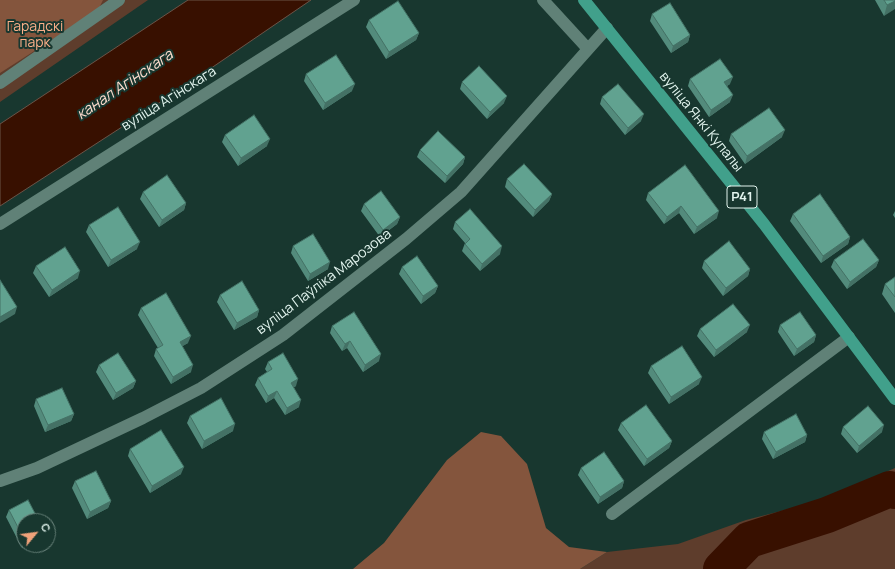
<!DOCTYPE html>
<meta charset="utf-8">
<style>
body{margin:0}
#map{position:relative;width:895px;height:569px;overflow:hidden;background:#18372f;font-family:Manrope,sans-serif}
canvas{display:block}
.north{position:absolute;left:16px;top:513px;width:40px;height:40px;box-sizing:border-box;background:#18372f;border:1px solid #69837b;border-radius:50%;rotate:61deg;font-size:11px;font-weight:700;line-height:16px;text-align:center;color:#e2f4ee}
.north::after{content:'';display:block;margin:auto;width:14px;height:18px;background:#f0a27a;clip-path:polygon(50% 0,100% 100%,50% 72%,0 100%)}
</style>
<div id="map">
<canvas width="895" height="569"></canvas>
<div class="north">С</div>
</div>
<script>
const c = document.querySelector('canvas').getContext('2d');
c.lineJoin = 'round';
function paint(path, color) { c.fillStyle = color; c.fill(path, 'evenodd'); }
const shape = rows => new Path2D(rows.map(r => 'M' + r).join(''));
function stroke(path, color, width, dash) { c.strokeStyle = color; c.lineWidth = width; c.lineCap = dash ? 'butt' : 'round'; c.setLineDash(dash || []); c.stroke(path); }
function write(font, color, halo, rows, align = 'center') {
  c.font = font + ' Manrope,sans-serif'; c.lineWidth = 4; c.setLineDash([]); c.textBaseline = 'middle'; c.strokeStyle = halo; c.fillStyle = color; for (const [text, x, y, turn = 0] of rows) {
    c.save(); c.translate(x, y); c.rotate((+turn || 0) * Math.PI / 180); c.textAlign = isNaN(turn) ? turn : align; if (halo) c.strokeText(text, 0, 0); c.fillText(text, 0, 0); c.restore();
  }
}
const green = shape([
 [0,0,148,0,0,102],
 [895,468,895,569,580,569,607,552,678,544,746,520,820,501]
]);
const forest = shape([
 [0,0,103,0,98,10,0,73],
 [481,432,501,436,527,464,546,528,569,547,607,552,580,569,353,569,384,543,447,460]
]);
const water = shape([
 [188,0,311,0,179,90,0,206,0,124,188,0]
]);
const river = shape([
 [721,569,749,540,827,515,890,489,895,491]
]);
const minor = shape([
 [543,0,588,49],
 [0,83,119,0],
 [0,224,354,0],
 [0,481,37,468,143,418,201,388,283,335,406,239,461,192,607,28],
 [612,514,849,337]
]);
const major = shape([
 [584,0,764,224,895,399]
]);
const wall = shape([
 [875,0,895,0,884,16],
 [652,14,690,35,688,42,671,53,650,21],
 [369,20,419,33,416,40,386,59,366,27],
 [306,74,352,91,323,110,304,81],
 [690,79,730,84,727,86,730,102,709,117,688,86],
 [462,82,504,103,487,119,460,89],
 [602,97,641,121,625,135,600,104],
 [731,134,782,137,745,164,729,141],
 [225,135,267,146,238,166,222,142],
 [420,150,465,157,463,164,445,183,417,157],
 [507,179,552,194,549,201,533,217,505,187],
 [143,192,186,203,184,210,159,227,140,199],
 [648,193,717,218,694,234,679,213,664,224,646,200],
 [364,204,400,217,397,224,380,237,361,211],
 [895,211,895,218,893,215],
 [793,214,850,237,848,244,821,263,790,221],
 [455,222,500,254,480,271,462,251,465,243,453,229],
 [89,225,137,249,108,267,86,232],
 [293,246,328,269,308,281,291,253],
 [834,260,879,260,876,267,847,289,831,267],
 [704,261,750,269,748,276,723,296,702,268],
 [36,266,78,278,49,297,33,273],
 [402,267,438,286,435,293,421,304,399,274],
 [895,277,895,313,882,294,885,284],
 [220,295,259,310,257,317,234,330,217,302],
 [141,308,188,343,182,346,191,372,171,384,154,356,156,349,158,348,138,315],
 [780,325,816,335,814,342,794,356,778,332],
 [332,326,379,361,363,372,347,348,342,351,330,333],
 [700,329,747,332,714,357,697,336],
 [268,362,296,386,294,387,299,407,285,415,274,398,266,403,255,385,258,378,267,372,265,369],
 [99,365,136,381,133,388,113,400,96,372],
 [651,366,699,384,669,404,648,373],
 [36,399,74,414,71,421,45,432,34,406],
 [190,416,233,431,202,449,187,423],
 [621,423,672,441,669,448,644,466,618,430],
 [843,427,882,432,857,453,841,434],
 [764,432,807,435,805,442,773,459,762,439],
 [130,449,181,474,150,493,128,456],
 [581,468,624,481,622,488,598,504,578,475],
 [75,481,111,501,108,508,87,519,72,488],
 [9,510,24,521,24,545,27,545,22,548,6,517]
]);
const shadedWall = shape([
 [895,1,895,9,884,16,887,5],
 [419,33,416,40,386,59,389,52],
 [690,35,688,42,671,53,673,46],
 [733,77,730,84,722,89,724,82],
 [355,84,352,91,323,110,325,103],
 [733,95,730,102,709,117,711,110],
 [507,96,504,103,487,119,490,112],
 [644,114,641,121,625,135,628,128],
 [785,130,782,137,745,164,747,156],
 [270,139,267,146,238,166,241,158],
 [465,157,463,164,445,183,447,176],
 [552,194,549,201,533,217,535,210],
 [186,203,184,210,159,227,162,220],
 [681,206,679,213,664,224,667,217],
 [719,211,717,218,694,234,697,227],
 [400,217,397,224,380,237,383,230],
 [850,237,848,244,821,263,823,256],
 [140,242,137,249,108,267,111,260],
 [502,246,500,254,480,271,482,264],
 [879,260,876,267,847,289,850,282],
 [330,262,328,269,308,281,310,274],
 [750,269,748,276,723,296,726,288],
 [80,271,78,278,49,297,52,290],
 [438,286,435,293,421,304,423,296],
 [17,307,15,314,0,323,0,317],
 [259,310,257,317,234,330,237,323],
 [750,325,747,332,714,357,716,350],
 [816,335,814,342,794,356,797,349],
 [191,336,188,343,178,349,180,342],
 [350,341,347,348,342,351,345,344],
 [381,354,379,361,363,372,365,365],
 [193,365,191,372,171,384,173,377],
 [702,377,699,384,669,404,671,397],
 [298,379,296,386,289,390,291,383],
 [136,381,133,388,113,400,116,393],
 [277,391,274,398,266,403,268,396],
 [301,400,299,407,285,415,287,408],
 [74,414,71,421,45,432,48,425],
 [235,424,233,431,202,449,204,441],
 [884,425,882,432,857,453,859,446],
 [807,435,805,442,773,459,776,452],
 [672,441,669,448,644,466,647,459],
 [184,467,181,474,150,493,152,486],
 [624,481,622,488,598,504,600,497],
 [111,501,108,508,87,519,90,512],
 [24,543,24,545,27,545,22,548]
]);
const building = shape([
 [884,0,895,0,895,1,887,5,884,0],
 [398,1,419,33,389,52,369,20,398,1],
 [670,3,690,35,673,46,652,14,670,3],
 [336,55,355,84,325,103,306,74,336,55],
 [720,59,733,77,724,82,733,95,711,110,690,79,720,59],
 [479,66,507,96,490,112,462,82,479,66],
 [618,84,644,114,628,128,602,97,618,84],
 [769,108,785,130,747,156,731,134,769,108],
 [254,115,270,139,241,158,225,135,254,115],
 [438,131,465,157,447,176,420,150,438,131],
 [524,164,552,194,535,210,507,179,524,164],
 [685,165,719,211,697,227,681,206,667,217,648,193,685,165],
 [167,175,186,203,162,220,143,192,167,175],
 [381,191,400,217,383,230,364,204,381,191],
 [820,194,850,237,823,256,793,214,820,194],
 [118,207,140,242,111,260,89,225,118,207],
 [470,209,502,246,482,264,465,244,470,239,455,222,470,209],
 [313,234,330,262,310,274,293,246,313,234],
 [863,239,879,260,850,282,834,260,863,239],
 [729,241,750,269,726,288,704,261,729,241],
 [65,247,80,271,52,290,36,266,65,247],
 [417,256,438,286,423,296,402,267,417,256],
 [895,277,895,297,885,284,895,277],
 [0,280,17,307,0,317,0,280],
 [242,281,259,310,237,323,220,295,242,281],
 [166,293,191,336,180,342,193,365,173,377,156,349,163,345,141,308,166,293],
 [733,304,750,325,716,350,700,329,733,304],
 [354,312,381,354,365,365,350,341,345,344,332,326,354,312],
 [800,312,816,335,797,349,780,325,800,312],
 [682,346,702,377,671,397,651,366,682,346],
 [118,353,136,381,116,393,99,365,118,353],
 [283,353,298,379,291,383,301,400,287,408,277,391,268,396,258,378,272,369,268,362,283,353],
 [62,388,74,414,48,425,36,399,62,388],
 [221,398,235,424,204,441,190,416,221,398],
 [646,405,672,441,647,459,621,423,646,405],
 [868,406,884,425,859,446,843,427,868,406],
 [796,414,807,435,776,452,764,432,796,414],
 [161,430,184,467,152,486,130,449,161,430],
 [604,452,624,481,600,497,581,468,604,452],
 [96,471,111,501,90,512,75,481,96,471],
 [28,500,39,521,24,521,24,539,9,510,28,500]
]);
const shields = [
 [742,197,30]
];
const shieldNames = [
 ["Р41",742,197]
];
const parkNames = [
 ["Гарадскі",35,27],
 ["парк",35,43]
];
const streetNames = [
 ["вуліца Агінскага",169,99,-32],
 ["вуліца Янкі Купалы",701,122,51],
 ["вуліца Паўліка Марозова",324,282,-37]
];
const waterNames = [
 ["канал Агінскага",125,85,-34]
];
paint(green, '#5e3d2c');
paint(forest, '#84553d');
paint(water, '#381000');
stroke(water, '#6b5447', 1);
stroke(river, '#381000', 36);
stroke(minor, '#608177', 12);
stroke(major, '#41a08b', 12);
paint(wall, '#538b7c');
paint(shadedWall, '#447165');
paint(building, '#61a290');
stroke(building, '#447165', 1);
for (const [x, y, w] of shields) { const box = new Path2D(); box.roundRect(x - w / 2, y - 11, w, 22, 3); c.fillStyle = '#18372f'; c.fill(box); stroke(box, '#e2f4ee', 1); }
write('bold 13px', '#e2f4ee', null, shieldNames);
write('14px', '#fbaf89', '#18372f', parkNames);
write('14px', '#e2f4ee', '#18372f', streetNames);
write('italic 15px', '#fdddce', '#18372f', waterNames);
</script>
